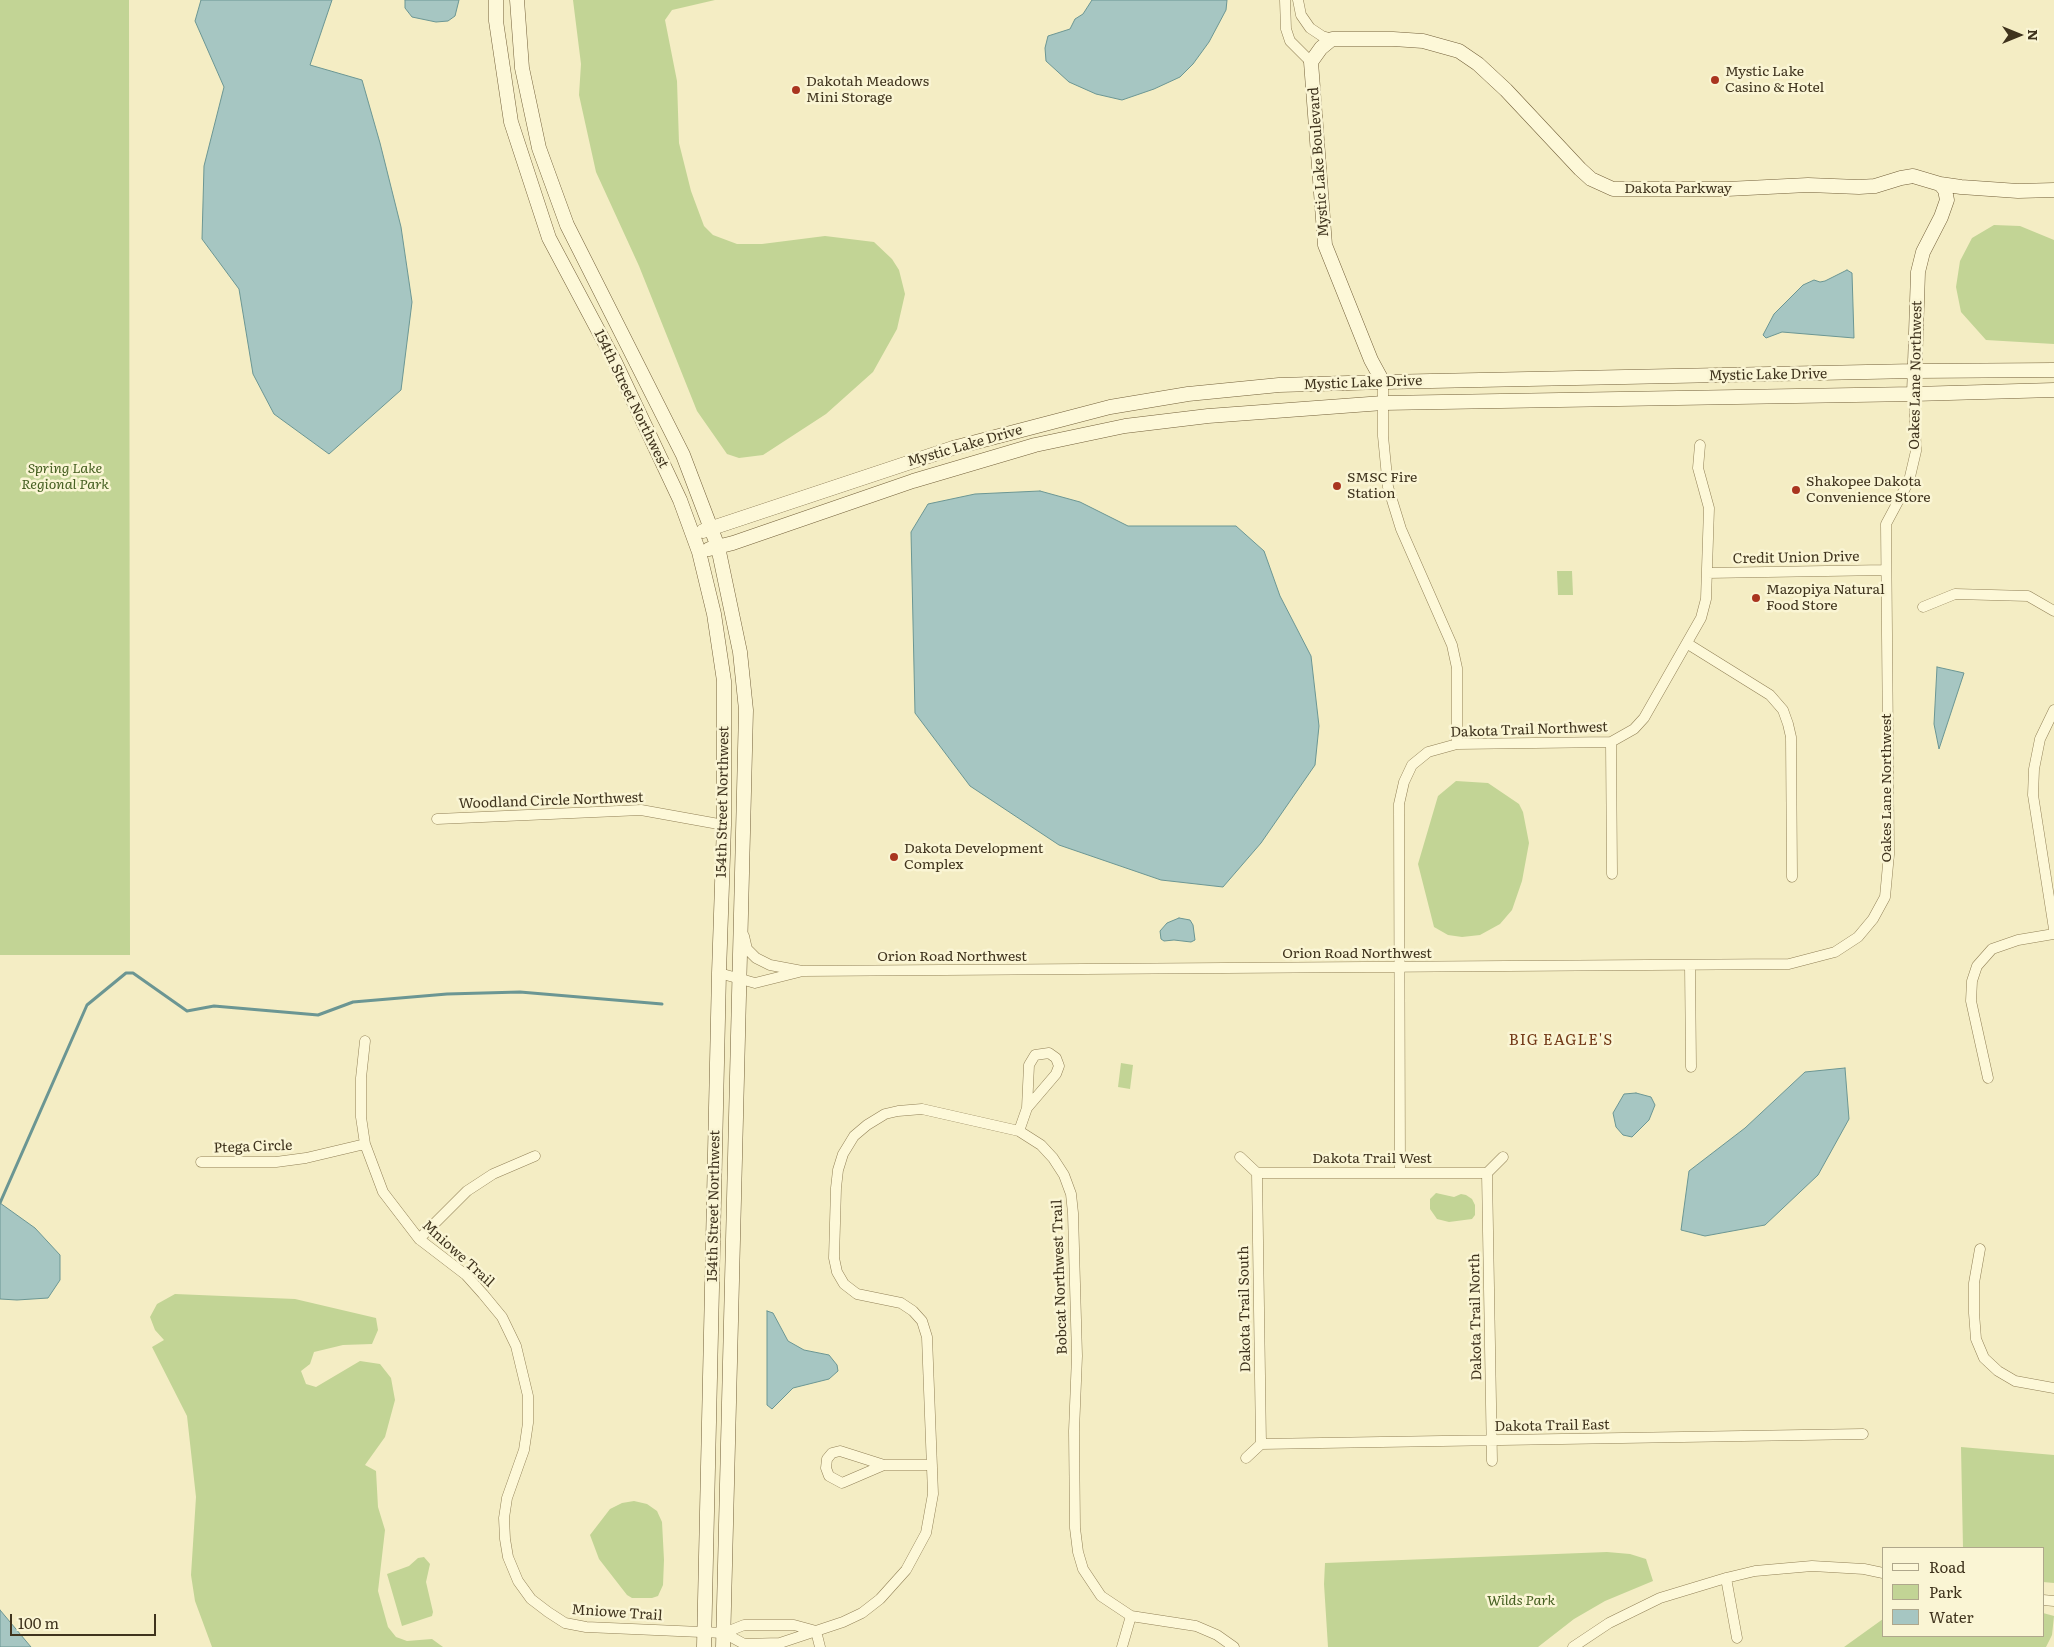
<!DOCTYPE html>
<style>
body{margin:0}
#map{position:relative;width:2054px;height:1647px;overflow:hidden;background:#f4edc4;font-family:Literata,serif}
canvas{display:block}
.legend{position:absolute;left:1882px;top:1547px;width:162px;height:90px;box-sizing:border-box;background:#faf5d4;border:1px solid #afa78b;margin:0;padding:6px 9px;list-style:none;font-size:15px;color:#3f331d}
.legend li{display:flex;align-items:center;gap:10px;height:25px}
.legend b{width:25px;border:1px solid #afa78b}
.north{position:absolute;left:1994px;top:10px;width:50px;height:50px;-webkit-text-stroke:4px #faf5d4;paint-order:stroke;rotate:90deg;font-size:14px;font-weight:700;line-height:20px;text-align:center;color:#3f331d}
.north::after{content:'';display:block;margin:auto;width:18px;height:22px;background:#3f331d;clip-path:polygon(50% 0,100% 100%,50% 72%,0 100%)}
.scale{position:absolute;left:10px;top:1614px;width:146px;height:22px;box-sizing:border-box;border:2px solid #3f331d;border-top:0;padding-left:6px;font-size:15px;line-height:18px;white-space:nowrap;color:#3f331d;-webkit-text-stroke:4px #faf5d4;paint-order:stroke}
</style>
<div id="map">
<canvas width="2054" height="1647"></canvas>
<ul class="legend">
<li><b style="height:6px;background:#fdf8d8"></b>Road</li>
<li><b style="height:14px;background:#c2d495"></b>Park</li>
<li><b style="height:14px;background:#a6c6c2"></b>Water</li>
</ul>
<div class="north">N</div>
<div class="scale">100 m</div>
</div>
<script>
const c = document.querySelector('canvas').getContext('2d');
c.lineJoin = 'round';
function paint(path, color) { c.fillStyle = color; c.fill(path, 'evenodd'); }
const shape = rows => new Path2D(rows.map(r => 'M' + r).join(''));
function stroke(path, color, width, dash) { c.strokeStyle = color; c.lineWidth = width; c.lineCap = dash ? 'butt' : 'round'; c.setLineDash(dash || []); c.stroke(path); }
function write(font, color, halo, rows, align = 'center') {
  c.font = font + ' Literata,serif'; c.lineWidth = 5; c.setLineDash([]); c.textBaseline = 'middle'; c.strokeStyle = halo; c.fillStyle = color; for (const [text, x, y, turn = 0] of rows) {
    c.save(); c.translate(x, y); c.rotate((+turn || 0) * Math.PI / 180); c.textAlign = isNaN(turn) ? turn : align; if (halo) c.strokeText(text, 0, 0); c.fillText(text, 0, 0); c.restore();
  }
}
const green = shape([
 [0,0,129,0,130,955,0,955],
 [573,0,715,0,672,10,665,20,677,81,679,143,691,191,704,226,713,235,737,244,762,244,825,236,874,242,892,259,899,270,905,294,897,329,873,372,826,414,763,455,739,458,727,454,697,411,639,266,596,172,579,95,581,64],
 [1994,225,2020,226,2054,240,2054,344,1986,340,1961,312,1956,287,1960,261,1972,238],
 [1557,571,1572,571,1573,595,1558,595],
 [1456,781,1488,783,1519,804,1523,812,1529,843,1522,881,1512,910,1500,924,1480,935,1462,937,1448,935,1434,927,1418,864,1438,796],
 [1121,1063,1133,1065,1130,1089,1118,1087],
 [1436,1193,1454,1197,1461,1194,1466,1195,1472,1199,1475,1205,1475,1215,1472,1219,1449,1222,1437,1219,1430,1209,1430,1199],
 [175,1294,295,1299,376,1318,378,1330,372,1344,343,1345,314,1352,310,1364,301,1371,306,1384,316,1387,360,1361,380,1364,391,1378,395,1400,385,1437,365,1465,376,1471,378,1507,385,1530,378,1591,388,1627,396,1637,407,1641,432,1639,443,1647,212,1647,195,1601,191,1575,196,1497,187,1416,152,1347,164,1340,155,1330,150,1317,157,1304],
 [1961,1447,2054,1455,2054,1583,2043,1582,2043,1548,1963,1548],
 [634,1501,647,1504,657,1511,662,1522,664,1560,663,1585,658,1596,652,1598,632,1598,627,1595,599,1559,590,1535,610,1509,622,1503],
 [1607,1552,1630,1554,1646,1559,1653,1581,1605,1601,1574,1619,1538,1647,1328,1647,1324,1584,1325,1563],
 [424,1557,430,1564,426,1582,433,1612,432,1616,402,1626,387,1574,409,1566,418,1558],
 [2043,1613,2054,1616,2052,1635,2046,1647,1844,1647,1883,1619,1883,1636,2043,1636]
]);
const water = shape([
 [201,0,332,0,310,65,362,80,380,143,401,227,412,302,401,390,329,454,274,414,253,374,239,289,202,239,204,166,224,87,195,21,201,0],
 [405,0,459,0,455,16,448,21,436,22,412,17,405,8,405,0],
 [1092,0,1227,0,1226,10,1209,42,1193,64,1180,77,1154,89,1122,100,1096,94,1069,82,1046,61,1045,48,1048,36,1070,29,1075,19,1083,14,1092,0],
 [1847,270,1852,273,1854,338,1782,332,1766,338,1763,335,1774,314,1803,285,1814,280,1820,282,1825,281,1847,270],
 [1040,491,1080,502,1128,526,1236,526,1264,551,1280,596,1311,656,1319,726,1315,765,1261,843,1223,887,1161,880,1059,845,970,786,915,713,911,532,928,504,975,494,1040,491],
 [1937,667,1964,673,1939,749,1934,724,1937,667],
 [1179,918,1190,920,1193,925,1195,940,1191,942,1174,940,1164,941,1161,939,1160,931,1167,923,1179,918],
 [1845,1068,1849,1119,1818,1175,1765,1225,1705,1236,1681,1230,1689,1171,1745,1128,1805,1072,1845,1068],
 [1636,1093,1651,1097,1655,1105,1649,1120,1632,1137,1623,1135,1616,1127,1613,1113,1624,1094,1636,1093],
 [0,1203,35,1228,60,1255,60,1280,48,1298,17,1300,0,1299,0,1203],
 [767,1311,773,1313,788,1341,804,1350,829,1355,837,1365,838,1371,829,1379,793,1388,772,1409,767,1405,767,1311],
 [0,1610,31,1647,0,1647,0,1610]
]);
const stream = shape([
 [0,1203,87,1005,126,973,133,973,187,1011,214,1006,318,1015,353,1002,447,994,520,992,662,1004]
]);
const street = shape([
 [1285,0,1286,29,1290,41,1311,62],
 [1298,0,1301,15,1310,28,1322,36,1332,39],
 [1383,382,1383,436,1388,487,1401,529,1452,645,1457,668,1457,744],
 [1707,573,1886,570],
 [1923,607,1955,594,2028,596,2054,611],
 [1688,644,1770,695,1783,710,1788,724,1791,737,1792,877],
 [2054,710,2040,739,2034,769,2033,795,2054,929],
 [1611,742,1612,874],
 [437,819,641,810,724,825],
 [744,936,747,949,756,958,770,965,802,971,1789,964,1835,952,1858,937,1873,919,1885,897,1889,854,1886,524,1909,481,1916,451,1914,394],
 [1690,965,1691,1067],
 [719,973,755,983,799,972],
 [365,1041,361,1078,361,1117,365,1144,383,1192,419,1239,466,1275,483,1294,502,1317,516,1346,528,1396,528,1423,524,1450,507,1498,504,1518,505,1539,508,1557,518,1581,531,1599,548,1612,565,1623,586,1627,724,1633,744,1644,780,1643,843,1622,862,1613,880,1599,906,1570,926,1533,933,1494,927,1337,922,1321,913,1311,901,1303,857,1294,844,1284,837,1272,834,1258,836,1188,838,1170,843,1154,854,1136,867,1125,885,1114,898,1111,922,1109,1019,1131,1041,1145,1053,1158,1064,1175,1071,1194,1073,1213,1077,1356,1074,1431,1075,1528,1078,1552,1083,1569,1101,1596,1131,1616,1196,1626,1217,1635,1234,1647],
 [1988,1078,1971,1001,1972,981,1977,966,1992,949,2018,940,2054,934],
 [1019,1131,1027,1108,1029,1065,1035,1055,1049,1053,1056,1058,1059,1066,1056,1074,1027,1108],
 [1240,1157,1257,1173],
 [201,1162,276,1162,306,1158,365,1144],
 [1257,1173,1261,1444],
 [1257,1173,1487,1173],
 [1400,1173,1399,804,1404,782,1412,765,1428,752,1457,744,1611,742,1634,729,1644,718,1701,618,1706,599,1709,508,1698,468,1700,445],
 [1487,1173,1492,1461],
 [1487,1173,1503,1157],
 [419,1239,467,1191,493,1174,535,1156],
 [1980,1249,1974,1283,1974,1313,1976,1339,1984,1358,1998,1371,2015,1381,2054,1388],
 [1246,1458,1261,1444,1863,1434],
 [884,1465,842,1483,829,1476,826,1468,827,1459,832,1453,840,1451,884,1465,932,1465],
 [1726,1578,1737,1638],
 [2043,1600,2054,1601],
 [816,1631,820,1647],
 [724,1633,744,1625,794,1625,816,1631],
 [1122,1647,1131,1616],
 [1573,1647,1609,1623,1660,1598,1726,1578,1755,1571,1812,1566,1864,1569,1883,1573]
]);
const secondary = shape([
 [496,0,496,21,511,122,549,238,615,362,680,500,699,552,714,614,724,681,724,825,719,973,704,1647],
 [517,0,522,68,539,148,567,225,683,455,718,547,740,652,746,710,723,1647],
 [1383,382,1371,360,1325,245,1311,62,1321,48,1332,39,1393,39,1423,41,1459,51,1478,64,1506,90,1580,169,1591,179,1613,189,1727,189,1808,185,1859,187,1875,186,1901,178,1913,176,1940,184,1961,187,2018,191,2054,190],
 [1914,394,1918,272,1923,252,1941,217,1947,200,1945,190,1940,184],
 [703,531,953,448,1110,407,1188,394,1279,385,1383,382,1915,371,2054,370],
 [709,549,733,543,913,481,1035,445,1125,426,1208,416,1383,403,1914,394,2054,390]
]);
const markers = [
 [1715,80,5,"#a9351f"],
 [796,90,5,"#a9351f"],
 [1337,486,5,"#a9351f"],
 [1796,490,5,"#a9351f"],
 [1756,598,5,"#a9351f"],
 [894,857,5,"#a9351f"]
];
const poiNames = [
 ["Mystic Lake",1725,72],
 ["Casino & Hotel",1725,88],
 ["Dakotah Meadows",806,82],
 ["Mini Storage",806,98],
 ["SMSC Fire",1347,478],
 ["Station",1347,494],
 ["Shakopee Dakota",1806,482],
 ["Convenience Store",1806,498],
 ["Mazopiya Natural",1766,590],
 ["Food Store",1766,606],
 ["Dakota Development",904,849],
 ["Complex",904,865]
];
const streetNames = [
 ["Mystic Lake Boulevard",1319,162,-94],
 ["Dakota Parkway",1678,189],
 ["Mystic Lake Drive",1768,375,-1],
 ["Oakes Lane Northwest",1916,375,-89],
 ["Mystic Lake Drive",1363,383,-2],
 ["154th Street Northwest",631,399,64],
 ["Mystic Lake Drive",965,446,-16],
 ["Credit Union Drive",1796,558,-1],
 ["Dakota Trail Northwest",1529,730,-2],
 ["Oakes Lane Northwest",1887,788,-90],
 ["Woodland Circle Northwest",551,801,-2],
 ["154th Street Northwest",723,802,-89],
 ["Orion Road Northwest",1357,954],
 ["Orion Road Northwest",952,957],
 ["Ptega Circle",253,1147,-2],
 ["Dakota Trail West",1372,1159],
 ["154th Street Northwest",714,1206,-89],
 ["Mniowe Trail",458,1254,42],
 ["Bobcat Northwest Trail",1060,1277,-92],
 ["Dakota Trail South",1245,1309,-91],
 ["Dakota Trail North",1476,1317,-91],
 ["Dakota Trail East",1552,1426,-1],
 ["Mniowe Trail",617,1613,4]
];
const parkNames = [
 ["Spring Lake",65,469],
 ["Regional Park",65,485],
 ["Wilds Park",1521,1601]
];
const neighbourhoodNames = [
 ["BIG EAGLE'S",1561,1041]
];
paint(green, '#c2d495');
paint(water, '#a6c6c2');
stroke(water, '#6b9693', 1);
stroke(stream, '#6b9693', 3);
stroke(street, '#918057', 11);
stroke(secondary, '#73603a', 15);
stroke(street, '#fdf8d8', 10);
stroke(secondary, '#fdf8d8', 14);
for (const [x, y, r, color] of markers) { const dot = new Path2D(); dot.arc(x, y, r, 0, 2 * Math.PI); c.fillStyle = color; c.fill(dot); stroke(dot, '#faf5d4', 2); }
write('14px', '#3f331d', '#faf5d4', poiNames, 'left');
write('14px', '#3f331d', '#faf5d4', streetNames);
write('italic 14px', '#455f21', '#faf5d4', parkNames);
c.letterSpacing = '1px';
write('15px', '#723916', '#faf5d4', neighbourhoodNames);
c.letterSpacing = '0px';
</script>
